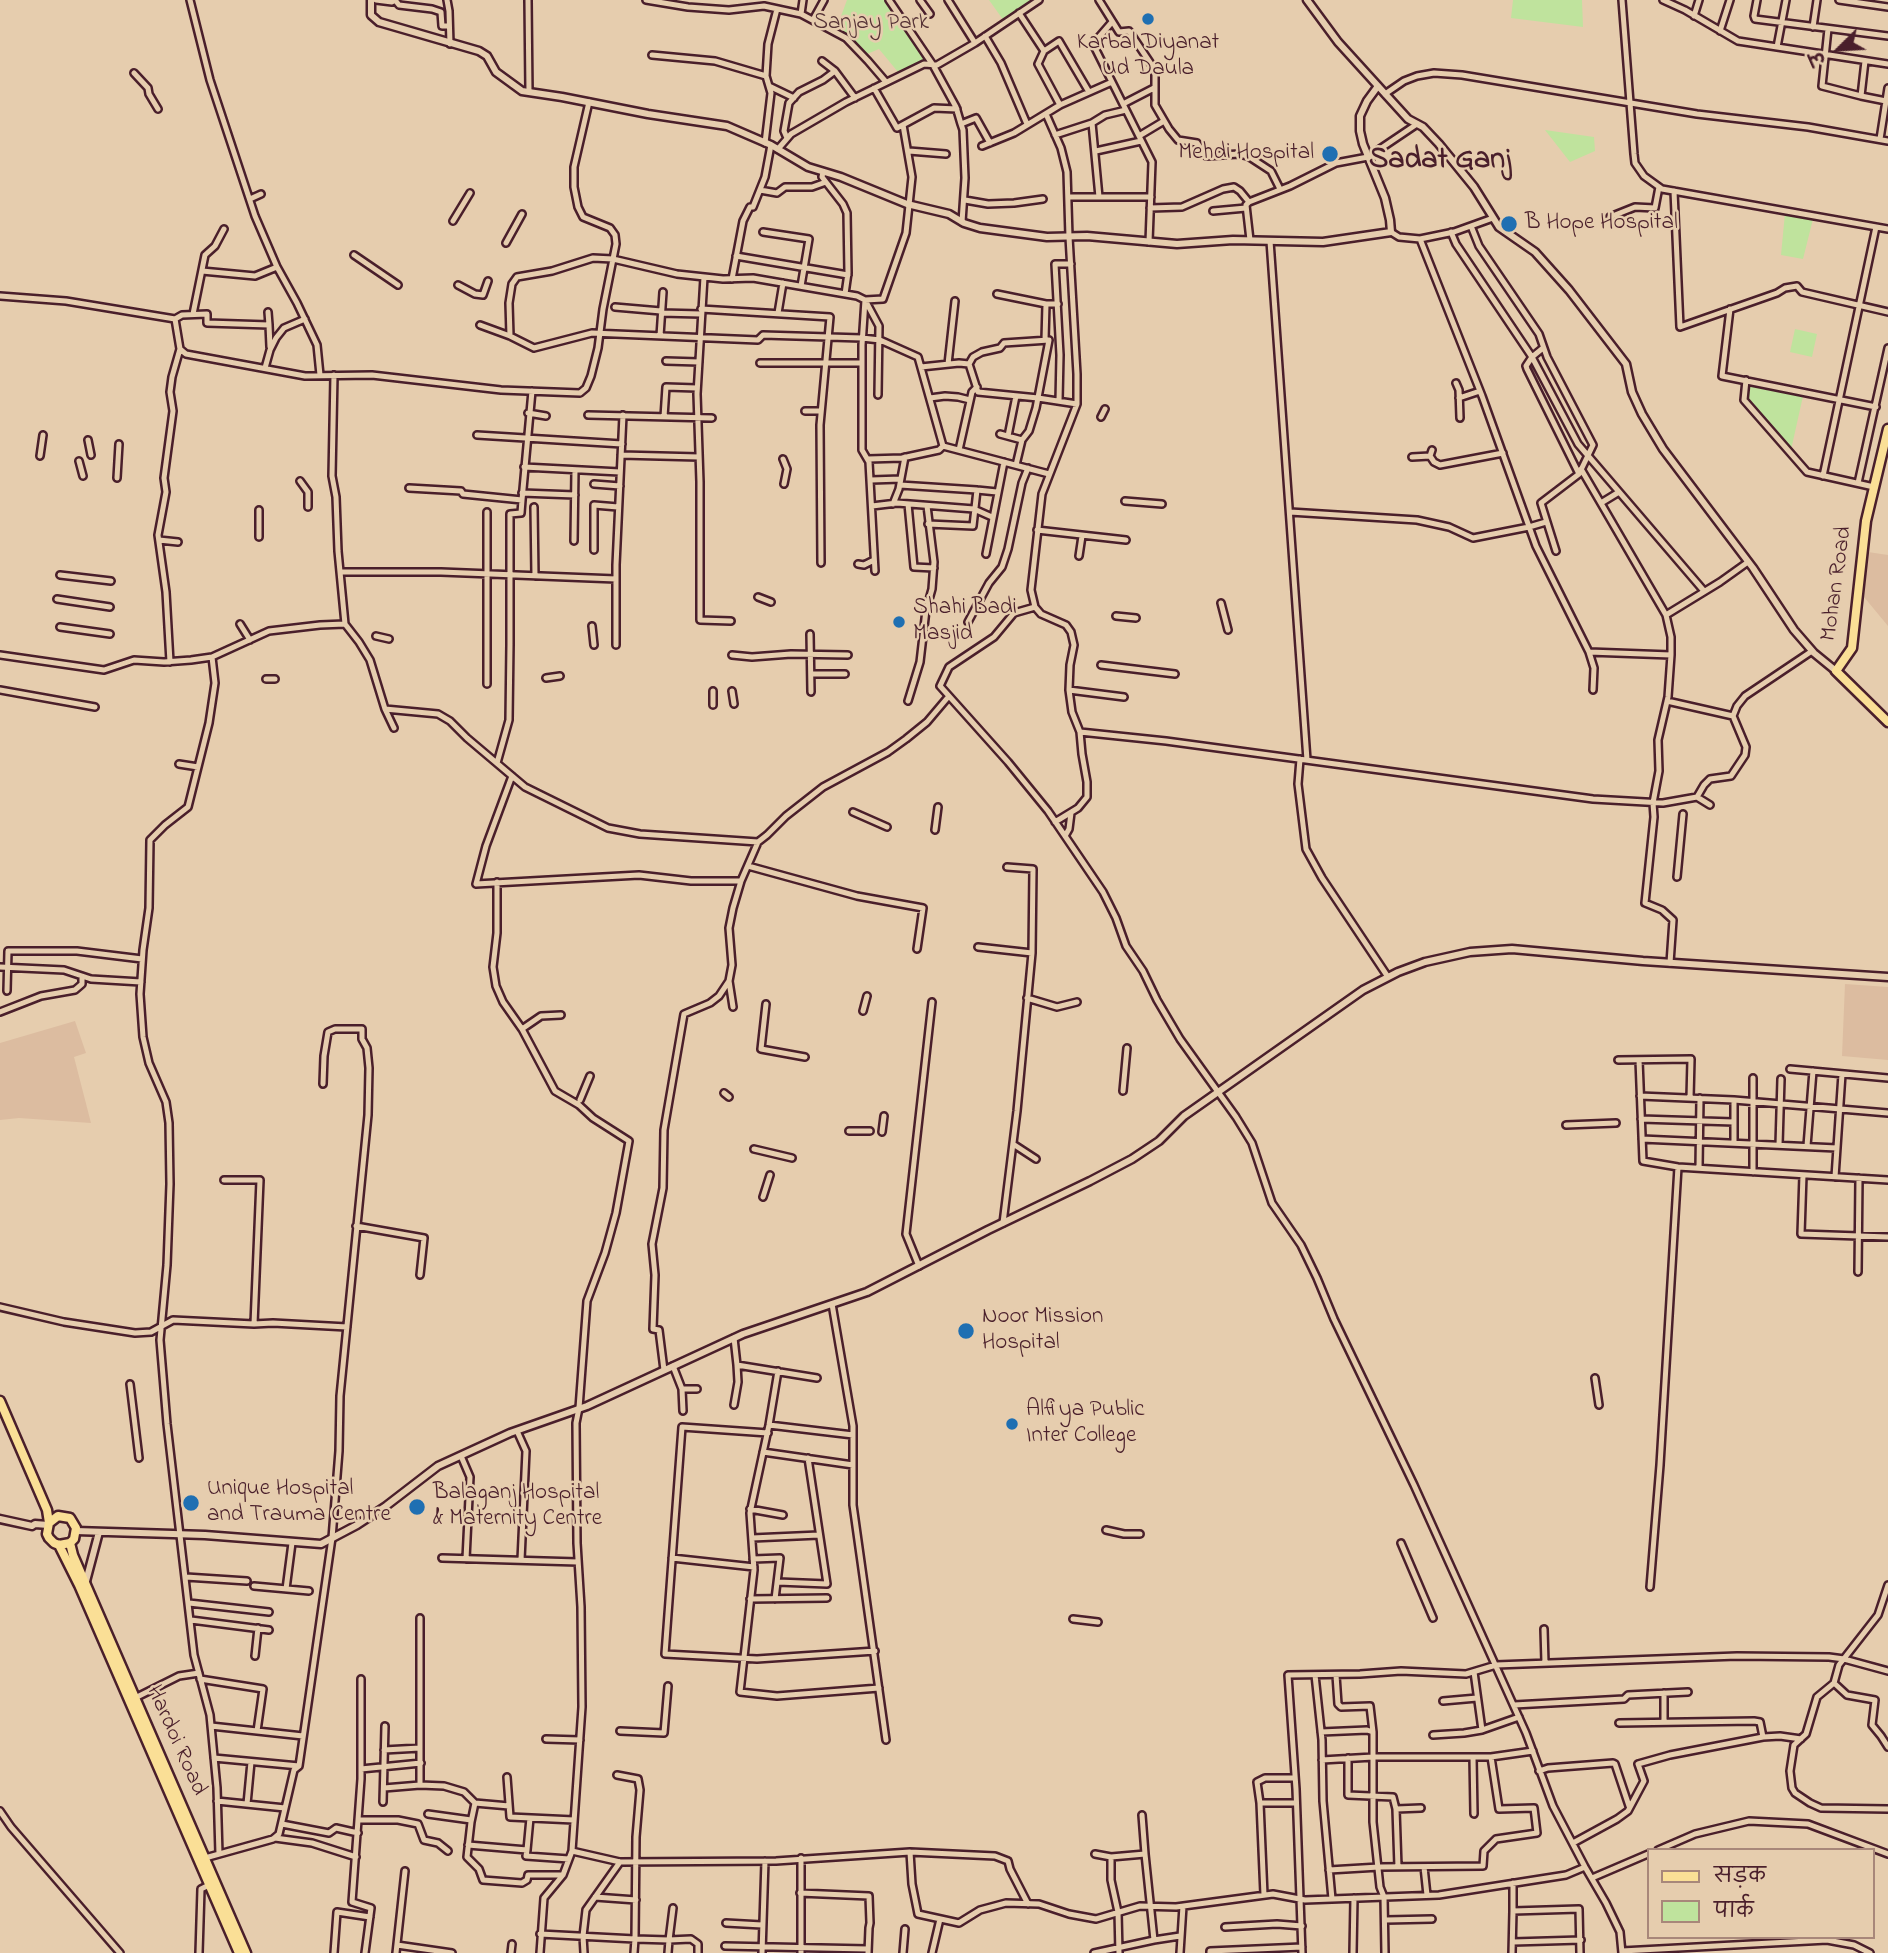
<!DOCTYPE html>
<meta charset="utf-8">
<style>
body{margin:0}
#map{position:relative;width:1888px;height:1953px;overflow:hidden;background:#e6cdae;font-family:"Indie Flower","Playpen Sans Deva",sans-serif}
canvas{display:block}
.legend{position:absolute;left:1647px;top:1848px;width:228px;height:91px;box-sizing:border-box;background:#e6cdae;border:2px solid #a8877a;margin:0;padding:9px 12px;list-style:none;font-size:21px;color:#4a1f2b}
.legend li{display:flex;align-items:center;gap:14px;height:35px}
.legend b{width:35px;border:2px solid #a8877a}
.north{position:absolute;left:1804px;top:14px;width:70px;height:70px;-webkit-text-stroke:5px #e6cdae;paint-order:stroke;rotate:246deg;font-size:19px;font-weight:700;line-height:28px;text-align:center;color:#4a1f2b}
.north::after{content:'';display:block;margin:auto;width:24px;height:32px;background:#4a1f2b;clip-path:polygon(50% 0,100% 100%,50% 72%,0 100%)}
</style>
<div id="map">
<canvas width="1888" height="1953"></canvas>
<ul class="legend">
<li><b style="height:9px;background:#fadf96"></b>सड़क</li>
<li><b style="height:19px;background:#bfe39d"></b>पार्क</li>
</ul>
<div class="north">उ</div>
</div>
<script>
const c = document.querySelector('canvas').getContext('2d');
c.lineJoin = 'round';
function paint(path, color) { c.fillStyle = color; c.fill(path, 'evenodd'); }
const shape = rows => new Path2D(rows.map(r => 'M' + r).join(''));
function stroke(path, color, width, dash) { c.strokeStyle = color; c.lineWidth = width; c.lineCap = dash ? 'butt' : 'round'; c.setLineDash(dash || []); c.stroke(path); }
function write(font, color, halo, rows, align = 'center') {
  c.font = font + ' "Indie Flower",sans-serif'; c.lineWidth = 5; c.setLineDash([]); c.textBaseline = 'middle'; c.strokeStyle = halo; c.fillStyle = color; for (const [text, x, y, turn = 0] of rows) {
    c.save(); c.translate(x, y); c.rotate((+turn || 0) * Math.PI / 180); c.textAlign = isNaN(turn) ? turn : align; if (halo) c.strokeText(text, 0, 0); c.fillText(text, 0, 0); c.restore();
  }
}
const built = shape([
 [1868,552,1888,555,1888,626,1864,597],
 [1845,984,1888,987,1888,1060,1842,1056],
 [75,1021,86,1053,74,1057,91,1123,19,1118,0,1120,0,1043]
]);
const green = shape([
 [847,0,888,0,930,62,898,72,879,49,867,54,837,27],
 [989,0,1036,0,1004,21],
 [1513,0,1582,0,1583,27,1511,18],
 [1545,130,1594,137,1595,151,1570,162],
 [1785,213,1813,219,1803,259,1781,255],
 [1795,329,1817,334,1812,357,1790,352],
 [1750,384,1803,396,1791,450,1747,399]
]);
const minor = shape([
 [190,0,210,80,255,216,277,267,297,303,317,345,320,375],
 [376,0,392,2,395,0],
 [395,0,399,5,432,9,441,12,442,26,449,26],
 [447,0,449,11,450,44],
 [528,0,529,92],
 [646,0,688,7,729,10,764,6,801,14,846,38,868,61,886,82],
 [889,0,933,65,956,107,961,124,963,130,965,178,962,222],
 [920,0,930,14],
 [948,0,975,43],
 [1099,0,1119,32,1129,31,1155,70,1155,105,1169,129,1178,140,1197,143,1206,156,1239,154,1248,156,1271,171,1280,189],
 [1622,0,1634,154,1635,163,1644,176,1662,189,1888,229],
 [1663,0,1685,10,1738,41,1888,64],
 [1757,0,1754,16,1755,19,1888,36],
 [1839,0,1888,7],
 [1019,13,1044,51],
 [801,14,803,0],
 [1694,16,1699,0],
 [813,20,824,0],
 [1112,22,1093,44,1152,162,1149,242],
 [1813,27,1817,0],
 [1828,29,1822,86,1861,96,1865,61],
 [1720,31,1730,0],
 [985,36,1001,63,1027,124],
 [1777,47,1786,0],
 [652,55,715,61,766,76],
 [822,61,835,71,855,98],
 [134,73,148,88,149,94,158,109],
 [769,86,794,98],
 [874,88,897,128,934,108,957,109],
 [1385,94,1404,81,1417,76,1434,73,1462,75,1697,114,1808,127,1888,141],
 [1861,96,1886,101],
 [1123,104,1154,88],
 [1060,105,1038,64,1044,51,1059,41,1089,92],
 [1046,114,1061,148,1067,172,1069,237,1077,374,1077,404,1042,494,1031,590,1035,607,1041,614,1066,625,1071,632,1074,645,1070,665,1069,690,1072,712,1080,732,1082,754,1087,782,1087,797,1078,808,1055,822],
 [1092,123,1099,197],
 [961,124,976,118,990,143],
 [1055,135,1092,123,1105,115,1126,110],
 [1139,136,1164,121],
 [787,138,784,131,789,103,799,92,823,80,835,71],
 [1880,139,1888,88],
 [765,143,771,93,766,76,768,44,777,9],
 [982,146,1014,133,1060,105,1112,82],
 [778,149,791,134,846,102,924,64,937,65,975,43,1039,0],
 [909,151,946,154],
 [1096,151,1141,141],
 [823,172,822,177,843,204,847,213,848,273,845,294],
 [760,190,777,193,785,187,812,187,826,182],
 [1674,191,1680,327,1777,293,1785,288,1797,286,1802,292,1888,312],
 [1068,197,1151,197],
 [250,199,261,194],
 [965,200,988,204,1014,203,1043,199],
 [1150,208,1182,207,1223,189,1234,187,1240,191,1249,202],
 [1213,211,1246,208],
 [1610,217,1635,207,1655,208,1659,187],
 [453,221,470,193],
 [1471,226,1479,246,1539,334,1547,357,1593,445,1579,474,1541,503,1556,551],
 [763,232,809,239,801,286],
 [1391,232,1399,237,1420,239,1454,232,1493,218],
 [1451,232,1456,244,1532,357,1578,444,1704,591],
 [1420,239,1482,396,1536,546,1589,652,1671,655,1668,697,1658,740,1659,771,1653,803,1654,817,1645,903,1662,910,1673,920,1670,963],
 [1250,240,1246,205,1249,202,1290,186,1336,163,1368,157,1417,124],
 [1270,241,1307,760],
 [506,243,522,214],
 [354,255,398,285],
 [736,256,848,275],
 [202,271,255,276,277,267],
 [704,277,697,394,700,482,700,620,731,621],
 [732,279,743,221,750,207,753,207,765,177,771,145],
 [458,285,475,294,483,295,488,281],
 [997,294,1046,304,1058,304],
 [0,296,66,301,175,319,180,349,186,354,305,376,372,375,501,390,580,393,586,388,591,376,598,348,603,309,616,244,615,235,610,228,583,217,578,207,574,187,574,167,589,102],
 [865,300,862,345,862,450,869,462,875,571],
 [865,300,879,326,878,395],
 [615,307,661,311],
 [701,309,830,317,820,425,821,563],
 [1730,309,1722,376,1876,407],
 [661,313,701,314],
 [778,313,783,283],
 [193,314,205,255,215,246,224,229],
 [175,319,182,315,207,314,207,323,269,325,268,312],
 [269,325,270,347],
 [480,325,510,336,534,348,592,333,758,340,763,335,862,338,880,340,918,357,943,446,1049,474],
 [510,336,509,303,512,284,517,277,552,271,593,258,613,259,677,274,723,279,753,278,857,296,865,300,883,299,906,233,912,177,903,125],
 [660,336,663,292],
 [1045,340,1046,304],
 [1543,348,1532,357,1526,366,1527,369,1579,474],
 [666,361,699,362],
 [760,363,861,363],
 [948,364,955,301],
 [969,364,973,357,982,352,1000,348,1004,343,1049,340,1036,408,1029,431,1022,440,1016,465],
 [969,364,978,392,1038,398,1077,404],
 [921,367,959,363,969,364],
 [265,368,270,350,276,338,284,328,305,319],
 [334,375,332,476,336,497,338,551,345,624,359,642,370,660,385,709,438,714,450,721,467,738,525,787,608,828,640,834,758,842,767,835,786,816,823,787,888,752,906,739,927,722,949,696],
 [1746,380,1744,400,1807,472,1874,487],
 [1456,383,1459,390,1460,418],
 [930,398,945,396,958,397,970,400],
 [1459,398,1480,391],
 [1059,401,1060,355,1055,264,1071,264],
 [805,411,821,411],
 [528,413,546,416],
 [588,415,712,418],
 [664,417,666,387,697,388],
 [1101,417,1105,409],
 [1000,434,1022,440],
 [477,435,622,444],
 [1008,436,1016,396],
 [88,440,91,455],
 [959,450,972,392,977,387],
 [621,455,699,457],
 [40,456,43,435],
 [1430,456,1434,462,1440,465,1503,453],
 [1412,457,1430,456,1432,450],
 [783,459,787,469,784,484],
 [868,459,902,458,939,450,943,446],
 [79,461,83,476],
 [524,467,620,472],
 [1581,469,1666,615,1671,637,1671,655],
 [1823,476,1876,227],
 [117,478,119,444],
 [871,480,901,479],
 [300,481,308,492,308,507],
 [1858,483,1888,348],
 [594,484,620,486],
 [900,485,977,490,997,492],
 [409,488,461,491,463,494,522,500,532,391],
 [522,493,575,495],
 [1125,501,1162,504],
 [1601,503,1619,492],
 [893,504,899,489,905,457],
 [908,504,914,567,934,568],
 [872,506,897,503,974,509,992,517],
 [534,507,535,576],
 [259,510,259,537],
 [1290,512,1417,520,1449,527,1473,538,1529,527,1546,522],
 [928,524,973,526,977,490],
 [1037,530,1126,540],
 [159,540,178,542],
 [574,541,575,470],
 [594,550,594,505,618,507],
 [986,554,1004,462],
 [1079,556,1082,536],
 [858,564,864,565,874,560],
 [340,572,441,572,616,579],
 [60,575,111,581],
 [758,597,771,602],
 [57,599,110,607],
 [1221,603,1228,630],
 [1035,607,1014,613,994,637,949,667,940,686,1008,762,1048,811,1103,892,1116,918,1126,946,1143,971,1157,1000,1180,1039,1236,1117,1252,1143,1272,1203,1301,1245,1317,1278,1334,1319,1414,1485,1526,1733,1553,1806,1585,1867,1606,1903,1620,1932,1622,1953],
 [1666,615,1720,582,1748,562],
 [1116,616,1136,618],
 [968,622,989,583,1002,567,1008,549,1022,483,1028,468],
 [240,624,250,640],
 [592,626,594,645],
 [60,627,110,634],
 [810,634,811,692],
 [376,636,389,639],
 [616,645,616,565,623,415],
 [1589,652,1594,668,1593,690],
 [0,655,104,670,134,660,164,662,191,660,212,657,269,631,320,625,345,624],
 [732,655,752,657,791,654,848,655],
 [212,657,215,683,209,723,188,807,165,825,150,840,149,908,143,950,140,994,143,1037,149,1063,166,1102,169,1123,170,1184,167,1265,160,1340,167,1424,194,1655,210,1715,217,1788,219,1854],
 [170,662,166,592,158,535,166,492,164,478,173,411,170,392,172,377,180,349],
 [1101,665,1175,674],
 [811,674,845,674],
 [546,678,560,676],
 [266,679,275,679],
 [487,684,487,512],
 [0,690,95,707],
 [1069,690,1124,697],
 [713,691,713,705],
 [732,691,734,704],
 [908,701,920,662,926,610,932,589,934,562,927,506],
 [1667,701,1733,716],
 [385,709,394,728],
 [1080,732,1166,741,1593,799,1663,803,1697,797,1704,785,1710,779,1731,776,1745,755,1746,747,1733,716,1737,706,1745,696,1812,651],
 [1300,759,1298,784,1306,849,1322,878,1388,977],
 [497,763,509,720,510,644,510,514,521,513,522,500],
 [179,764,198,767],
 [512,776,486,846,476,884,639,875,691,881,741,881],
 [1697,797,1710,805],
 [853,812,887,827],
 [935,830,938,807],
 [1065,836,1069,829,1071,813],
 [748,866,857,896,923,908,917,949],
 [1677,877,1683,814],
 [497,882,497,933,493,967,496,986,503,1002,522,1029,555,1091,579,1105,593,1118,629,1141,616,1213,605,1253,587,1301,579,1408,576,1423,577,1543,581,1607,582,1707,572,1851,563,1875,544,1898,540,1953],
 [978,947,1032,953],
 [0,967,64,970,91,979,141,982],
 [729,981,733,1007],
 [7,991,8,951,77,951,142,959],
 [1027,998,1057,1007,1077,1002],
 [766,1004,761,1049,805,1057],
 [863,1011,867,996],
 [0,1012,41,996,75,990,82,984,82,976],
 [522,1029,541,1016,561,1015],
 [1618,1060,1691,1059,1690,1098],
 [1639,1060,1643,1161,1678,1167,1888,1180],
 [1790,1069,1888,1078],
 [1123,1091,1127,1048],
 [724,1093,729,1097],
 [1640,1096,1734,1100,1888,1113],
 [580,1100,590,1076],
 [1734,1100,1734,1143],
 [1641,1119,1734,1122],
 [1566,1125,1616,1123],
 [849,1131,870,1131],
 [882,1132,884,1116],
 [1642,1139,1837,1148],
 [1013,1144,1036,1159],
 [1779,1145,1781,1079],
 [1807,1146,1813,1071],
 [754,1149,792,1158],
 [1699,1168,1700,1098],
 [1753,1172,1753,1078],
 [1803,1175,1801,1234,1888,1237],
 [1835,1177,1842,1074],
 [224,1180,260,1180,254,1324],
 [763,1197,770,1175],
 [1003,1223,1017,1111,1032,953,1033,869,1007,867],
 [356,1226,424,1238,420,1275],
 [919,1266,906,1234,932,1002],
 [1858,1272,1859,1178],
 [832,1304,853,1426,853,1505,886,1740],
 [0,1307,64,1322,135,1333,151,1332,173,1320,254,1324,273,1323,347,1327],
 [734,1338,737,1365,817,1378],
 [673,1366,682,1389,683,1411],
 [664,1370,659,1330,653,1329,655,1275,652,1244,663,1188,664,1130,684,1014,710,1003,719,996,729,981,732,965,729,928,733,908,741,881,758,842],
 [778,1371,769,1425,750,1513,754,1570,740,1692,777,1696,879,1688],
 [1595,1378,1599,1405],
 [130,1384,139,1458],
 [682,1389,697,1389],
 [734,1405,738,1382,737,1365],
 [769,1425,853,1435],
 [517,1431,526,1451,521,1560],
 [768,1433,682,1427,665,1654,757,1659,875,1651],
 [763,1452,853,1465],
 [461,1456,470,1477,466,1559],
 [750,1509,783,1515],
 [1106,1530,1124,1534,1140,1534],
 [752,1538,819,1535],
 [1401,1543,1433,1618],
 [442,1558,578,1562],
 [672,1558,754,1567],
 [753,1559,780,1558,775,1599],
 [186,1577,247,1581],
 [778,1582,827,1584,808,1458],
 [1888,1585,1878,1615,1839,1665,1834,1683,1817,1697,1806,1734,1794,1745,1790,1771,1792,1788,1795,1793,1810,1803,1821,1808,1888,1809],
 [254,1586,309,1591],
 [1650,1587,1660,1465,1678,1167],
 [286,1589,292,1543],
 [750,1599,827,1598],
 [189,1603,269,1612],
 [420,1618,420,1785],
 [1073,1619,1098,1622],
 [191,1620,269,1630],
 [1544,1629,1545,1663],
 [255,1656,258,1628],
 [1474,1672,1482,1730],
 [1315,1675,1322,1740,1323,1801,1332,1899],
 [1336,1675,1338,1704,1341,1707,1370,1706,1373,1732,1373,1822,1380,1887,1384,1897,1385,1953],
 [200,1679,263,1689,257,1731],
 [361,1679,361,1779,352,1902,371,1908,365,1953],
 [1834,1683,1847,1695,1875,1700,1872,1725,1881,1736,1888,1747],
 [135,1698,179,1676,199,1673],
 [1443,1701,1477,1698],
 [1514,1705,1624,1699,1628,1695,1688,1692],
 [1664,1722,1664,1693],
 [1619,1723,1754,1721,1760,1722,1763,1737],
 [211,1726,303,1736],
 [620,1731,664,1733,668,1686],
 [1321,1732,1367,1730,1373,1732],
 [1433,1735,1464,1733,1482,1730,1519,1717],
 [546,1739,580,1740],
 [384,1750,420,1748],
 [1473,1757,1474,1814],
 [214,1758,299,1766],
 [1348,1758,1348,1795,1393,1797,1396,1809,1398,1867],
 [1322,1760,1373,1757,1491,1757,1533,1751],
 [361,1769,421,1763],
 [1539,1771,1548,1768,1613,1763,1615,1764,1629,1806],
 [617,1775,638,1779,640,1790,636,1837,635,1939,669,1940,668,1953],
 [507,1777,510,1817,574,1820],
 [384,1788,420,1785,444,1786,464,1792,475,1803,509,1806],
 [217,1801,285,1808],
 [383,1802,385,1726],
 [475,1803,471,1822,467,1857,479,1869,483,1880,522,1883,527,1880,528,1875,562,1875],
 [1260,1803,1296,1803],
 [247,1804,251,1762],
 [1396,1809,1421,1808],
 [0,1811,11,1827,120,1953],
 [428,1814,471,1820],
 [1142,1815,1145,1854],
 [358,1820,398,1820,418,1824,424,1840,438,1843,448,1851],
 [282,1824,329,1833,336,1828,358,1833],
 [275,1838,312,1843,356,1857],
 [1573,1843,1617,1819,1628,1811,1644,1781,1638,1764,1670,1755,1763,1737,1780,1736,1801,1739],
 [468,1845,527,1850,526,1856,569,1859],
 [527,1850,530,1818],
 [1658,1850,1695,1834,1749,1821,1808,1824,1888,1854],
 [572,1851,620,1862,776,1861,910,1852,995,1856,1008,1861,1010,1869,1028,1904],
 [910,1852,912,1884,918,1914,959,1923,980,1910,1006,1903,1039,1904,1069,1914,1096,1919,1140,1906,1176,1907,1273,1894,1305,1900,1439,1895,1566,1875,1585,1867],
 [1111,1857,1111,1880,1118,1912,1119,1953],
 [205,1858,273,1839,279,1834,294,1770,299,1766,332,1538,339,1451,340,1396,368,1115,369,1068,367,1048,362,1039,362,1029,335,1029,328,1032,324,1056,323,1084],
 [801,1858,801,1953],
 [1424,1867,1427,1895],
 [1329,1870,1379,1867,1483,1866,1484,1851,1496,1839,1537,1833,1534,1808,1499,1809,1491,1757],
 [1592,1878,1648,1854],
 [1513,1883,1513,1911,1579,1909,1580,1953],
 [800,1893,869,1896,870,1923,869,1928,868,1953],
 [1264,1895,1260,1803,1257,1782,1265,1778,1295,1778],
 [595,1897,636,1900],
 [673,1908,669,1940,691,1939,698,1944,698,1953],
 [1386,1920,1432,1919],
 [726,1923,762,1925],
 [1225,1927,1277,1924,1302,1926],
 [540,1934,635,1939,634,1953],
 [1154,1940,1180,1936],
 [1513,1942,1581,1940],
 [397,1945,452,1953],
 [725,1946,868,1949],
 [1622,1951,1827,1940,1854,1945,1870,1953],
 [199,1953,201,1889,209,1885],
 [334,1953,337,1912,370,1917],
 [396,1953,405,1871],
 [511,1953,512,1944],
 [584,1953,583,1936,586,1910,620,1862],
 [762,1953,765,1861],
 [903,1953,905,1929],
 [932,1953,940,1919],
 [1094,1953,1154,1940,1145,1854,1111,1857,1095,1854],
 [1180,1953,1183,1906],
 [1210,1953,1210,1951,1302,1947],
 [1302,1953,1296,1789,1288,1675,1360,1674,1401,1671,1466,1674,1496,1665,1737,1656,1829,1657,1844,1659,1888,1671],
 [1353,1953,1354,1898],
 [1512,1953,1513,1911]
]);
const tertiary = shape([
 [371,0,371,15,379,22,479,51,487,56,496,72,522,91,562,97,648,114,727,126,771,145,808,167,841,177,907,204,949,214,964,223,980,228,1047,237,1087,236,1177,244,1233,240,1323,242,1391,232,1390,220,1385,198,1363,144,1360,131,1360,116,1367,101,1378,86],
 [1307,0,1338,42,1408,119,1423,127,1439,144,1474,187,1499,227,1535,252,1569,290,1626,364,1632,392,1642,414,1663,449,1753,568,1794,630,1814,653,1836,671],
 [0,1519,32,1526,35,1524,48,1525],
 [76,1531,205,1535,321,1544,357,1525,386,1506,438,1466,510,1433,587,1406,743,1334,867,1292,988,1230,1090,1181,1132,1159,1159,1141,1184,1116,1363,990,1398,972,1425,962,1470,952,1512,949,1643,961,1888,977],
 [85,1585,99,1532]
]);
const primary = shape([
 [1888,429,1866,521,1852,648,1836,671,1888,722],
 [0,1401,47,1510,49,1523,47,1534,49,1538,54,1543,59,1545,70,1543,74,1539,76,1528,70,1518,58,1516,49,1523],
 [70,1543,73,1555,246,1953],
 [59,1545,79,1585,239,1953]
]);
const markers = [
 [1148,19,7,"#1f6fb2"],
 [1330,154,9,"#1f6fb2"],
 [1509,224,9,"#1f6fb2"],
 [899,622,7,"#1f6fb2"],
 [966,1331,9,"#1f6fb2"],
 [1012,1424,7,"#1f6fb2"],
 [191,1503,9,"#1f6fb2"],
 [417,1507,9,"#1f6fb2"]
];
const parkNames = [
 ["Sanjay Park",871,24]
];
const poiNames = [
 ["Karbal Diyanat",1148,44,"center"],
 ["Ud Daula",1148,70,"center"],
 ["Mehdi Hospital",1314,154,"right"],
 ["B Hope Hospital",1525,224],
 ["Shahi Badi",913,609],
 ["Masjid",913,635],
 ["Noor Mission",982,1318],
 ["Hospital",982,1344],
 ["Alfiya Public",1026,1411],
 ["Inter College",1026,1437],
 ["Unique Hospital",207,1490],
 ["and Trauma Centre",207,1516],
 ["Balaganj Hospital",433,1494],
 ["& Maternity Centre",433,1520]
];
const streetNames = [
 ["Mohan Road",1838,584,-82],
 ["Hardoi Road",175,1741,66]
];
const districtNames = [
 ["Sadat Ganj",1440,162]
];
paint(built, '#dcbca0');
paint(green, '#bfe39d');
stroke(minor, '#4a1f2b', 10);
stroke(tertiary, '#4a1f2b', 11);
stroke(primary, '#4a1f2b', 13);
stroke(minor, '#e6cdae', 5);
stroke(tertiary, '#e6cdae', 6);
stroke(primary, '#fadf96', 8);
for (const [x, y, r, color] of markers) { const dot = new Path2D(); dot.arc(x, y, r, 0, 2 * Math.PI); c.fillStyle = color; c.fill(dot); stroke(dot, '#e6cdae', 2.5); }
write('23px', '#563336', '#e6cdae', parkNames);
write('23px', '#4a1f2b', '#e6cdae', poiNames, 'left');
write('23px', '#4a1f2b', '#e6cdae', streetNames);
write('bold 30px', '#4a1f2b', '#e6cdae', districtNames);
</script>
